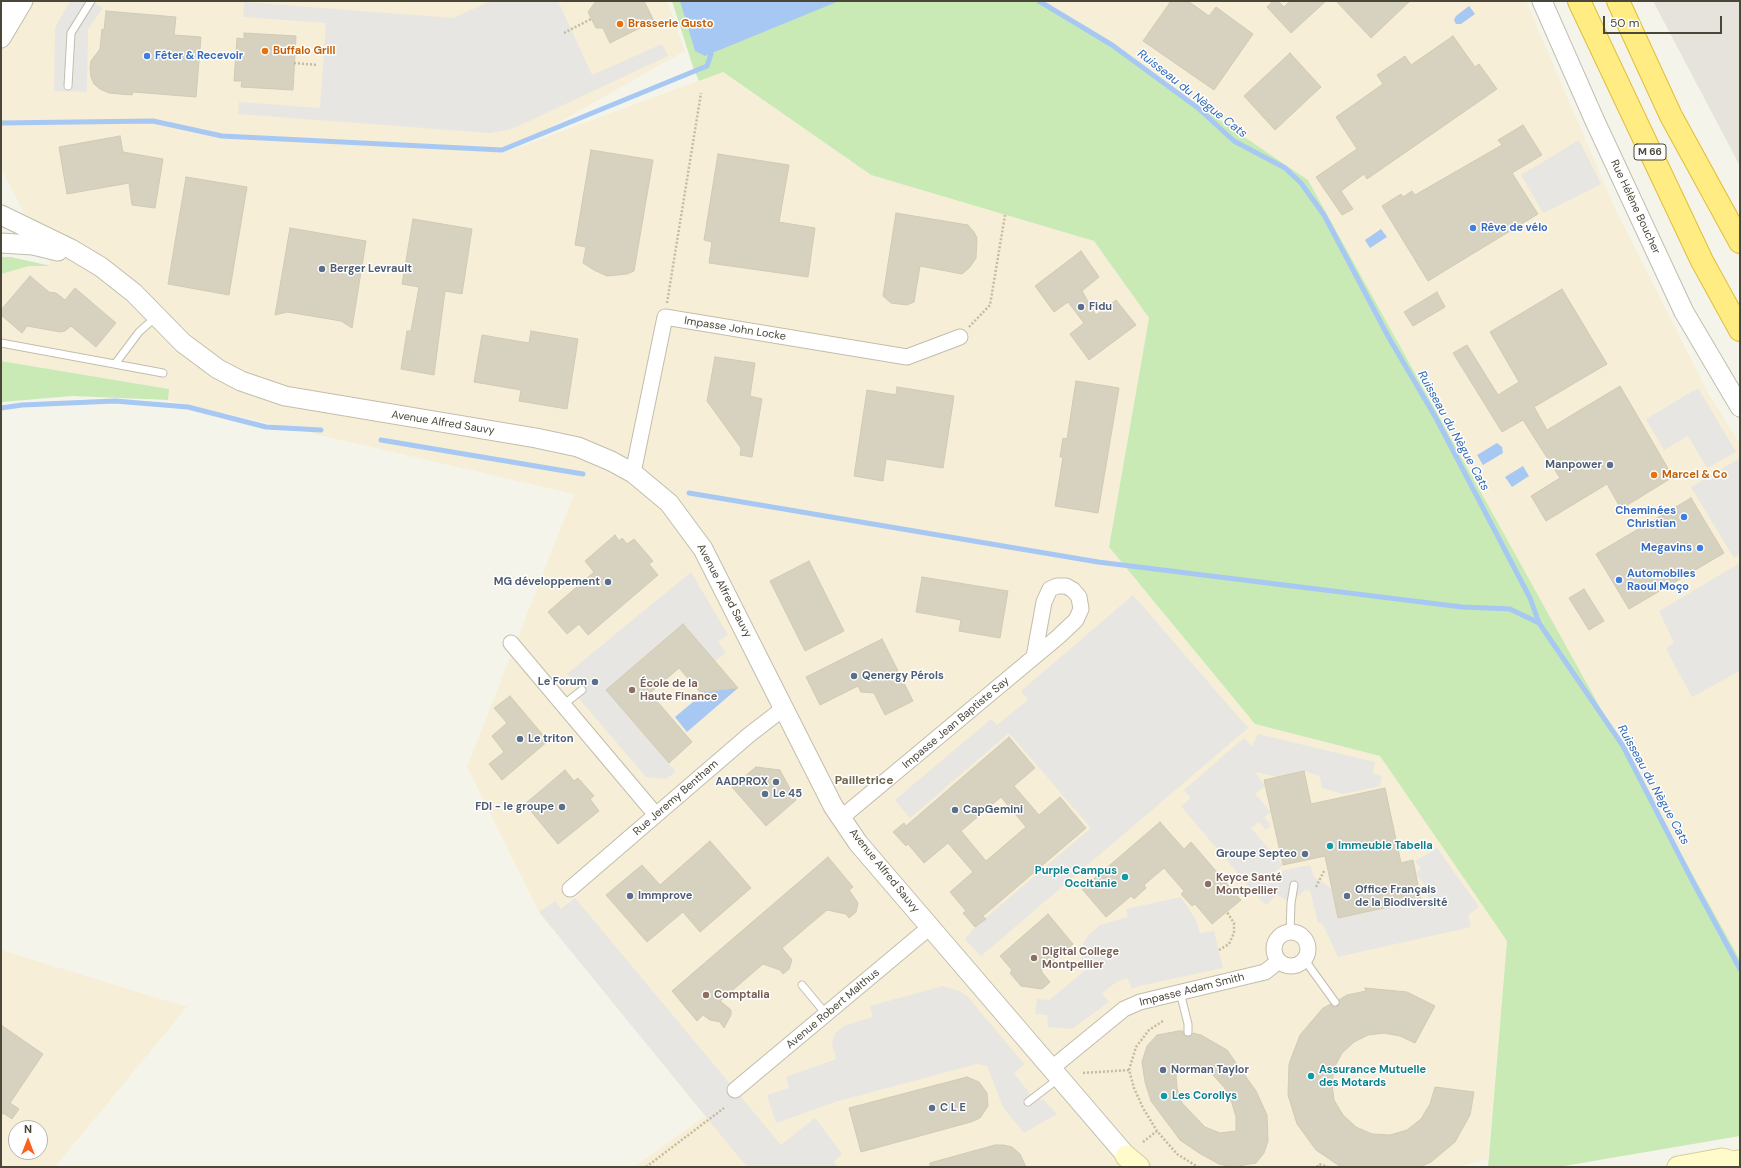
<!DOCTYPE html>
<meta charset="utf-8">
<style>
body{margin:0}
#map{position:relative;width:1741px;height:1168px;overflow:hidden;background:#f5f4eb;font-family:"DM Sans",sans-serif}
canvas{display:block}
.frame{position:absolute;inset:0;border:2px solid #4a4638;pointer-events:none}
.north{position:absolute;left:8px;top:1120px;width:40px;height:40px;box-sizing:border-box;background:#fff;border:1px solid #b7b5af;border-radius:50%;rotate:0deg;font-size:11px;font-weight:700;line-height:16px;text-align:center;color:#4a4638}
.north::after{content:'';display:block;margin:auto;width:14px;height:18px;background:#fc601b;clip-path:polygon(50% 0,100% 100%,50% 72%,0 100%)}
.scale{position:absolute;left:1603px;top:16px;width:119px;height:18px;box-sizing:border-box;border:2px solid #4a4638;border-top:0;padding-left:5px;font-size:12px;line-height:14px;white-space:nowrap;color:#4a4638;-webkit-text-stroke:3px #fff;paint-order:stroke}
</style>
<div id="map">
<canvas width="1741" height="1168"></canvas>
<div class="frame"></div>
<div class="north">N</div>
<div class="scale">50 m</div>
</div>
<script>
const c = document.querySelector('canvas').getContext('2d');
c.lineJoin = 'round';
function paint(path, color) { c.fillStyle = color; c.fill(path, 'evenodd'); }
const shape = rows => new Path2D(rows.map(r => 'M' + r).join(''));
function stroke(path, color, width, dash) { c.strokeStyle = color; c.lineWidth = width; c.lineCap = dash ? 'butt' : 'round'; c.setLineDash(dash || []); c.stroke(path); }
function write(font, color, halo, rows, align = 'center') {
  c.font = font + ' "DM Sans",sans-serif'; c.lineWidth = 3; c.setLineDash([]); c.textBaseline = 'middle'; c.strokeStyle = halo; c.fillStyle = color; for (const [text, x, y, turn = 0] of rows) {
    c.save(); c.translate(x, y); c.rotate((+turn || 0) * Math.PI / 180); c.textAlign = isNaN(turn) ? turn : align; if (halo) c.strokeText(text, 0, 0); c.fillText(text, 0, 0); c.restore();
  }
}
const commercial = shape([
 [1,1,667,1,685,51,506,152,722,72,871,175,1094,241,1149,318,1109,547,1255,724,1380,756,1507,941,1488,1159,1457,1167,634,1167,705,1116,539,912,467,767,574,494,168,400,168,389,1,361,1,274,29,266,51,266,1,168],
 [1043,1,1526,1,1614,206,1691,359,1708,393,1740,444,1740,960,1308,180],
 [1,950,187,1007,55,1167,1,1167],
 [16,1128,40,1128,40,1152,16,1152]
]);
const industrial = shape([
 [1653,1,1740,1,1740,166]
]);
const green = shape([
 [672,1,1043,1,1308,180,1740,960,1740,1136,1558,1167,1488,1167,1507,941,1380,756,1255,724,1109,547,1149,318,1094,241,871,175,723,72,699,81,693,67],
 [1,257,11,257,51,266,29,266,1,274],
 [1,361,169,389,168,400,73,396,1,402]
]);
const parking = shape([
 [70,1,91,1,103,8,88,29,87,92,54,91,55,28],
 [491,1,558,1,592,75,662,44,668,56,512,129,490,133,238,114,239,102,320,108,326,23,243,17,244,2,453,18],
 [1579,140,1601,184,1543,213,1521,175],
 [1698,388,1736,452,1707,468,1688,436,1664,450,1646,419],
 [1740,458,1740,554,1734,558,1691,487],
 [1740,563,1740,671,1692,697,1666,649,1674,643,1659,611],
 [691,572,728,635,718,641,726,653,715,661,683,624,606,690,676,772,666,779,646,777,576,695,582,690,567,674],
 [1133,595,1248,728,981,956,965,939,975,927,1091,828,1009,733,910,818,895,800,991,719,997,725,1028,700,1021,691],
 [1258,734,1375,762,1373,774,1382,776,1380,786,1344,794,1322,788,1320,776,1304,771,1278,777,1255,772,1265,786,1255,794,1271,812,1264,817,1271,826,1266,830,1259,822,1251,828,1283,865,1273,873,1282,883,1280,871,1310,865,1314,877,1332,889,1338,918,1430,898,1421,889,1425,885,1415,873,1421,869,1415,861,1437,848,1479,907,1468,915,1471,927,1338,957,1322,923,1318,923,1310,891,1305,890,1291,903,1277,895,1267,904,1263,903,1181,806,1191,798,1184,790,1244,738,1252,746],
 [1181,897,1196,920,1200,933,1214,931,1223,968,1139,986,1132,989,1127,978,1118,981,1102,993,1109,1002,1072,1029,1048,1027,1047,1015,1035,1014,1037,999,1049,1000,1086,970,1082,961,1081,947,1088,936,1100,925,1128,917,1126,909],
 [575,898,781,1145,815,1118,842,1154,834,1162,838,1167,747,1167,539,912,555,901,561,909],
 [943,986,959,991,967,996,1024,1064,1014,1073,1033,1098,1044,1100,1057,1114,1024,1133,1003,1107,987,1066,977,1064,838,1101,776,1123,767,1095,789,1088,786,1077,836,1059,832,1043,835,1033,846,1025,873,1017,870,1006]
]);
const water = shape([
 [680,1,839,1,705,56,695,51],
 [1469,6,1475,14,1461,24,1456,24,1454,20,1456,16],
 [1381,229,1387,237,1370,248,1365,240],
 [1497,443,1502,447,1503,453,1483,465,1477,455],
 [1523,466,1529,476,1512,487,1505,477],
 [738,688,687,732,675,717,705,692]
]);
const stream = shape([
 [1039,1,1112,45,1198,108,1234,141,1285,168,1301,183,1324,215,1389,338,1436,418,1530,598,1539,623,1623,746,1693,882,1740,969],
 [1,123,153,121,222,136,502,150,707,66,711,54],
 [1,408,22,405,115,401,188,407,266,427,321,430],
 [381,440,583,474],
 [689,493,1098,562,1462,607,1510,609,1539,623]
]);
const building = shape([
 [596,1,644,1,654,21,610,43,603,28,596,28,588,12,596,1],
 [1171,1,1188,1,1209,16,1216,7,1253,34,1214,90,1143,41,1171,1],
 [1273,1,1278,1,1284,7,1290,1,1326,1,1291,33,1267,7,1273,1],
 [1336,1,1410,1,1371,38,1336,1],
 [106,11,176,17,174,35,201,37,196,97,133,92,132,95,109,93,100,89,94,84,91,77,90,68,91,61,100,49,102,29,104,30,106,11],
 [244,33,296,36,293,90,241,87,242,81,234,81,237,38,244,39,244,33],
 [1453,36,1475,67,1479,64,1497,89,1367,179,1364,174,1341,191,1353,209,1342,215,1316,177,1357,149,1336,117,1383,84,1377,75,1405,56,1411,65,1453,36],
 [1290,53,1321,87,1275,130,1244,96,1290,53],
 [1523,125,1542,155,1512,173,1538,214,1428,281,1382,206,1401,194,1403,197,1412,191,1415,195,1502,145,1498,140,1523,125],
 [120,136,123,152,163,159,155,208,132,205,129,183,67,194,59,147,120,136],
 [591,150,653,160,634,271,627,274,607,276,594,270,583,263,586,247,575,245,591,150],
 [718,154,789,165,779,222,815,228,808,277,709,263,712,242,704,240,718,154],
 [186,177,247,187,229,295,168,284,186,177],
 [896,213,968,225,974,232,977,238,976,258,970,267,962,274,920,266,914,302,907,305,891,303,883,296,896,213],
 [413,219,472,229,462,294,445,291,434,375,401,369,407,331,411,331,419,287,402,284,413,219],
 [290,228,366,241,352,328,341,321,287,312,275,315,290,228],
 [1081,251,1099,277,1082,291,1096,315,1116,300,1136,325,1089,360,1070,334,1084,323,1068,302,1054,312,1035,286,1081,251],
 [30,276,49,292,56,293,65,300,75,288,116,323,96,347,71,326,65,331,60,332,27,326,22,333,1,315,1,310,30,276],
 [1562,289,1607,364,1534,407,1547,430,1620,386,1673,477,1621,509,1607,484,1546,521,1531,496,1560,478,1523,420,1502,432,1453,353,1467,345,1498,395,1519,382,1490,332,1562,289],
 [1437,292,1445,307,1413,326,1404,312,1437,292],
 [531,331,578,339,567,409,519,401,521,390,474,382,482,335,529,343,531,331],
 [715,357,755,363,750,396,762,399,752,457,740,455,741,448,707,401,715,357],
 [1076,381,1119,388,1098,513,1055,506,1063,457,1060,457,1063,438,1067,439,1076,381],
 [897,387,954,396,943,468,886,459,883,481,854,476,867,390,896,395,897,387],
 [1691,498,1724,553,1629,609,1596,554,1691,498],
 [615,535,619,541,622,538,627,544,634,539,653,561,649,564,658,575,588,635,579,624,567,634,548,612,594,572,585,561,615,535],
 [809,561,844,631,805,651,770,581,809,561],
 [922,577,1008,591,1000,638,959,631,961,620,916,612,922,577],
 [1584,589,1604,621,1589,630,1569,598,1584,589],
 [683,624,738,688,700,692,679,668,650,693,692,742,669,763,606,690,683,624],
 [882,639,913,701,885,715,874,693,861,692,858,686,820,705,806,677,882,639],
 [510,696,548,741,502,780,489,764,504,752,492,736,507,723,494,708,510,696],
 [1009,737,1035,768,1014,786,1039,815,1060,797,1086,828,983,916,986,919,975,927,963,913,966,911,950,892,973,872,948,843,924,863,908,844,906,846,893,832,904,823,906,826,1009,737],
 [1001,797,1026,827,986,861,961,831,1001,797],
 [756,767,780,770,796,800,766,826,732,787,756,767],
 [565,770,574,781,578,778,594,796,590,799,599,811,558,844,525,804,565,770],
 [1304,771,1311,804,1385,788,1401,863,1413,860,1421,900,1338,918,1325,856,1283,865,1264,780,1304,771],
 [1160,822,1184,849,1191,842,1241,900,1212,924,1195,904,1192,906,1181,894,1184,891,1164,868,1144,885,1146,888,1134,899,1131,896,1106,917,1082,889,1160,822],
 [710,841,751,888,700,932,683,912,647,942,606,895,642,865,660,885,710,841],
 [828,857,853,887,849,890,858,903,856,912,849,918,846,914,827,910,782,948,792,960,789,969,783,974,780,970,763,964,720,1001,731,1010,731,1015,724,1028,720,1022,710,1020,703,1015,697,1021,672,991,828,857],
 [1048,914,1073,944,1041,971,1050,982,1042,989,1021,986,1010,973,1012,970,1000,956,1048,914],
 [1365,988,1407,992,1435,1006,1415,1043,1400,1036,1384,1033,1368,1035,1354,1042,1342,1053,1334,1068,1332,1084,1334,1100,1343,1115,1356,1127,1372,1134,1390,1135,1407,1130,1421,1119,1430,1104,1435,1087,1474,1092,1470,1115,1455,1142,1431,1162,1420,1167,1341,1167,1316,1150,1297,1124,1288,1095,1289,1064,1300,1035,1323,1008,1331,1004,1333,1007,1338,1006,1339,1000,1347,995,1366,991,1365,988],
 [1,1025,43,1054,10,1103,19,1109,12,1119,3,1113,1,1116,1,1025],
 [1179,1031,1183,1031,1184,1035,1188,1037,1193,1033,1201,1035,1227,1050,1256,1091,1267,1115,1268,1141,1264,1153,1256,1163,1233,1167,1219,1164,1199,1153,1180,1140,1151,1101,1145,1082,1142,1062,1147,1046,1157,1035,1179,1031],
 [1187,1066,1198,1067,1212,1074,1224,1087,1232,1103,1236,1117,1236,1131,1220,1133,1205,1127,1182,1103,1177,1088,1176,1076,1180,1068,1187,1066],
 [967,1077,979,1082,987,1093,988,1106,980,1118,971,1122,861,1152,849,1108,967,1077],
 [995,1145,1004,1145,1012,1147,1020,1154,1026,1167,930,1167,930,1163,995,1145]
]);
const path = shape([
 [564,33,591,19],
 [294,63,318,65],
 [667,303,701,93],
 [969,327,990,305,1005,215],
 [1316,887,1324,871],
 [1219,950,1229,944,1234,933,1234,923,1227,912],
 [1129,1070,1136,1047,1149,1030,1163,1021],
 [1083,1073,1129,1070,1134,1088,1143,1108,1157,1131,1177,1154,1198,1167],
 [1143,1142,1157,1131],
 [646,1167,724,1108],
 [1317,1167,1319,1164,1328,1167]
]);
const service = shape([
 [68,86,71,33,91,1],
 [1,343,163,373],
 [115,364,139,332,157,316],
 [563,705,582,690],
 [1290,932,1291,903,1294,885],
 [1304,959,1335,1002],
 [802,985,826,1014],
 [1180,992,1188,1024,1188,1032],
 [1028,1102,1058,1079]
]);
const minor = shape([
 [633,473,665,317,907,357,960,337],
 [511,643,656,815],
 [841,818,1058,637,1076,620,1081,609,1079,597,1073,590,1066,586,1057,586,1050,589,1044,602,1034,657],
 [570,889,749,735,784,708],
 '1274 949a17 17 0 1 1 34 0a17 17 0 1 1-34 0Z',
 [1052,1068,1124,1009,1140,1002,1265,972,1279,961],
 [735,1090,930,927]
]);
const tertiary = shape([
 [1542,1,1594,119,1684,312,1740,407],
 [1,8,6,1],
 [1,38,23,1],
 [1,215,71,249,101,267,134,293,183,343,218,369,241,381,285,396,536,438,578,447,611,461,633,473,669,503,703,549,833,806,858,843,1136,1167],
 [1,243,33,245,58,251]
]);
const secondary = shape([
 [1126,1156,1139,1167],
 [1678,1167,1722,1159,1733,1162,1740,1161]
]);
const trunk = shape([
 [1579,1,1702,261,1740,330],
 [1618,1,1671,116,1740,242]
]);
const markers = [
 [620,24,4,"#e8710a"],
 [265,51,4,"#e8710a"],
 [147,56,4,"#3f7fe0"],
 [1473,228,4,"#3f7fe0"],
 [322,269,4,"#5c6f8a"],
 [1081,307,4,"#5c6f8a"],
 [1610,465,4,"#5c6f8a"],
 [1654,475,4,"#e8710a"],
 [1684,517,4,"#3f7fe0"],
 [1700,548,4,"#3f7fe0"],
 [1619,580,4,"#3f7fe0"],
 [608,582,4,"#5c6f8a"],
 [854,676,4,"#5c6f8a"],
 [595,682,4,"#5c6f8a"],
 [632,690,4,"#8d6e63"],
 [520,739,4,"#5c6f8a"],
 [776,782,4,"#5c6f8a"],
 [765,794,4,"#5c6f8a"],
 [562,807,4,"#5c6f8a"],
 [955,810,4,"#5c6f8a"],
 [1330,846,4,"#0f9aa8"],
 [1305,854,4,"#5c6f8a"],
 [1125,877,4,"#0f9aa8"],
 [1208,884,4,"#8d6e63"],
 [630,896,4,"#5c6f8a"],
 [1347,896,4,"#5c6f8a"],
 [1034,958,4,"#8d6e63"],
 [706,995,4,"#8d6e63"],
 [1163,1070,4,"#5c6f8a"],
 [1311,1076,4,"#0f9aa8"],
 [1164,1096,4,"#0f9aa8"],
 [932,1108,4,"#5c6f8a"]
];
const shields = [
 [1650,152,32]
];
const shieldNames = [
 ["M 66",1650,152]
];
const foodNames = [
 ["Brasserie Gusto",628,24],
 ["Buffalo Grill",273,51],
 ["Marcel & Co",1662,475]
];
const shopNames = [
 ["Fêter & Recevoir",155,56],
 ["Rêve de vélo",1481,228],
 ["Cheminées",1676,511,"right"],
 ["Christian",1676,524,"right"],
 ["Megavins",1692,548,"right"],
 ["Automobiles",1627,574],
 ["Raoul Moço",1627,587]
];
const streetNames = [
 ["Rue Hélène Boucher",1635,207,65],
 ["Impasse John Locke",735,329,9],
 ["Avenue Alfred Sauvy",443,423,9],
 ["Avenue Alfred Sauvy",724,591,62],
 ["Impasse Jean Baptiste Say",956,723,-40],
 ["Rue Jeremy Bentham",676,798,-41],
 ["Avenue Alfred Sauvy",884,871,51],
 ["Impasse Adam Smith",1192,990,-14],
 ["Avenue Robert Malthus",833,1009,-40]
];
const serviceNames = [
 ["Berger Levrault",330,269],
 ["Fidu",1089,307],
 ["Manpower",1602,465,"right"],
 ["MG développement",600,582,"right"],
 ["Qenergy Pérols",862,676],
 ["Le Forum",587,682,"right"],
 ["Le triton",528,739],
 ["AADPROX",768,782,"right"],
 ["Le 45",773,794],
 ["FDI - le groupe",554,807,"right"],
 ["CapGemini",963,810],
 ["Groupe Septeo",1297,854,"right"],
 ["Office Français",1355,890],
 ["de la Biodiversité",1355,903],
 ["Immprove",638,896],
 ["Norman Taylor",1171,1070],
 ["C L E",940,1108]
];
const educationNames = [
 ["École de la",640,684],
 ["Haute Finance",640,697],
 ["Keyce Santé",1216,878],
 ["Montpellier",1216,891],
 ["Digital College",1042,952],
 ["Montpellier",1042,965],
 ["Comptalia",714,995]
];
const cultureNames = [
 ["Immeuble Tabella",1338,846],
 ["Purple Campus",1117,871,"right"],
 ["Occitanie",1117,884,"right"],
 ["Assurance Mutuelle",1319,1070],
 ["des Motards",1319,1083],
 ["Les Corollys",1172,1096]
];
const waterNames = [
 ["Ruisseau du Nègue Cats",1192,94,38],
 ["Ruisseau du Nègue Cats",1453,431,61],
 ["Ruisseau du Nègue Cats",1653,785,61]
];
const neighbourhoodNames = [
 ["Pailletrice",864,781]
];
paint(commercial, '#f7eed7');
paint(industrial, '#e5e3dc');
paint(green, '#c9eab4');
paint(parking, '#e7e6e2');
paint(water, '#a7c8f2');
stroke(stream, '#a7c8f2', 5);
paint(building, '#d7d2c0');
stroke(building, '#d2cbb3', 1);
stroke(service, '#c1bead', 9);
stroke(minor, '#c1bead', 17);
stroke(tertiary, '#c1bead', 21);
stroke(secondary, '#d6cf9a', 23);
stroke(trunk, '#e0bd3a', 24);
stroke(path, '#c3bc9e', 2.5, [2, 2]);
stroke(service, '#fff', 7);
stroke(minor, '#fff', 15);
stroke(tertiary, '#fff', 19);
stroke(secondary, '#fffbcb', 21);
stroke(trunk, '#ffec83', 22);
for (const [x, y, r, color] of markers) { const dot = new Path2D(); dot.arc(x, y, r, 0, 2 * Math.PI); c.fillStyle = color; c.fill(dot); stroke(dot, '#fff', 1.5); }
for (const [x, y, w] of shields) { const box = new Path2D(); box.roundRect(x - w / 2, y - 8, w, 16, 3); c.fillStyle = '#fff'; c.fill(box); stroke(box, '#4a4638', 1); }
write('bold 10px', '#4a4638', null, shieldNames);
write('bold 11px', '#c56008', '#fff', foodNames, 'left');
write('bold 11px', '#366cbe', '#fff', shopNames, 'left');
write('11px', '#4a4638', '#fff', streetNames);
write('bold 11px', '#4e5e75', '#fff', serviceNames, 'left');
write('bold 11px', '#785e54', '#fff', educationNames, 'left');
write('bold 11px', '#0d838f', '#fff', cultureNames, 'left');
write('italic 12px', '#2e69b9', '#fff', waterNames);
write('bold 12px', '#6d664f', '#fff', neighbourhoodNames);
</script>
